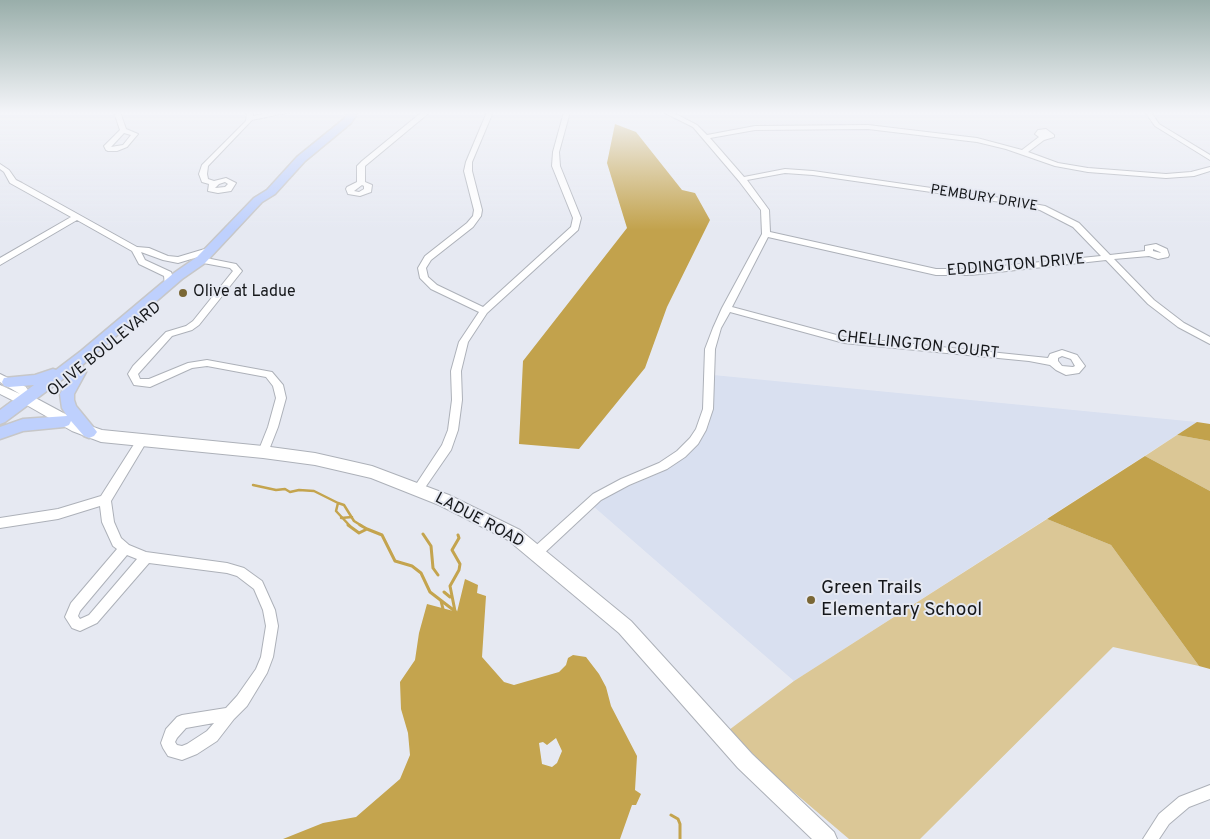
<!DOCTYPE html>
<style>
body{margin:0}
canvas{display:block;background:#e6e9f2}
</style>
<canvas width="1210" height="839"></canvas>
<script>
const c = document.querySelector('canvas').getContext('2d');
c.lineJoin = 'round';
function paint(path, color) { c.fillStyle = color; c.fill(path, 'evenodd'); }
const shape = rows => new Path2D(rows.map(r => 'M' + r).join(''));
function stroke(path, color, width, dash) { c.strokeStyle = color; c.lineWidth = width; c.lineCap = dash ? 'butt' : 'round'; c.setLineDash(dash || []); c.stroke(path); }
function write(font, color, halo, rows, align = 'center') {
  c.font = font + ' Overpass,sans-serif'; c.lineWidth = 4; c.setLineDash([]); c.textBaseline = 'middle'; c.strokeStyle = halo; c.fillStyle = color; for (const [text, x, y, turn = 0] of rows) {
    c.save(); c.translate(x, y); c.rotate((+turn || 0) * Math.PI / 180); c.textAlign = isNaN(turn) ? turn : align; if (halo) c.strokeText(text, 0, 0); c.fillText(text, 0, 0); c.restore();
  }
}
const built = shape([
 [713,375,1197,422,794,681,593,506,618,491,662,472,678,462,696,446,709,425,712,410]
]);
const green = shape([
 [1177,435,1210,441,1210,491,1145,456],
 [1047,519,1111,545,1199,666,1113,647,920,839,849,839,776,777,729,730,794,681]
]);
const forest = shape([
 [615,124,636,132,682,190,695,193,710,220,667,307,645,368,579,449,519,444,523,361,627,228,607,163],
 [1197,422,1210,424,1210,441,1177,435],
 [1145,456,1210,491,1210,669,1199,666,1111,545,1047,519]
]);
const water = shape([
 [465,579,478,585,477,593,486,596,482,657,504,682,514,685,559,672,566,665,568,658,573,655,586,657,599,674,606,687,611,706,637,756,635,790,641,794,636,805,632,805,620,839,283,839,323,823,356,817,400,779,410,755,408,733,401,709,400,682,415,660,419,633,427,604,457,612],
 [556,738,562,751,557,763,552,767,542,764,539,743,543,742,547,745]
]);
const streamFar1 = shape([
 [253,485,276,490,285,489,290,492,299,490,314,491,338,503,336,511,350,526],
 [338,503,344,505,354,521,362,526],
 [341,518,352,517]
]);
const stream = shape([
 [348,525,359,533,367,529,382,535,395,561,412,566,421,573,430,592,456,612],
 [360,525,367,529],
 [423,534,431,546,433,568,438,575],
 [444,592,450,597],
 [441,601,443,609],
 [455,611,450,586,459,570,460,564,452,550,459,538,458,535],
 [671,815,678,819,680,824,680,839]
]);
const street = shape([
 [114,112,120,112,126,129,138,134,127,147,117,151,108,151,106,150,104,146,120,130,114,112],
 [124,133,131,135,123,145,111,147,124,133],
 [247,112,253,112,253,116,273,112,290,112,252,120,208,166,207,174,208,179,214,181,226,178,236,183,231,191,218,193,208,191,209,184,202,182,199,174,202,165,246,121,247,112],
 [225,182,228,184,225,187,215,188,219,184,225,182],
 [422,112,430,112,365,166,365,182,372,185,371,192,360,196,348,194,346,189,347,187,357,182,357,166,362,161,422,112],
 [362,185,364,186,364,189,359,192,354,191,362,185],
 [487,112,493,112,472,162,472,171,482,210,481,216,473,227,431,260,426,268,428,277,437,285,483,307,571,227,573,218,552,166,553,152,564,112,570,112,559,152,560,166,581,218,578,230,487,313,468,342,461,371,462,400,458,430,451,450,422,492,418,494,414,492,413,489,442,445,448,430,452,400,451,371,459,342,479,312,431,289,420,278,418,268,425,256,467,223,473,216,474,210,464,171,466,162,487,112],
 [663,112,672,112,697,125,707,135,755,126,868,125,977,138,1022,150,1039,137,1035,134,1038,130,1046,129,1054,135,1054,137,1044,140,1028,152,1058,163,1088,168,1166,174,1191,172,1210,167,1210,171,1194,176,1166,178,1088,172,1055,166,1006,149,977,142,868,129,755,130,710,138,744,177,785,169,813,171,1001,198,1045,206,1079,223,1110,255,1145,251,1145,246,1156,244,1167,249,1169,255,1168,257,1158,259,1149,256,1114,259,1154,300,1184,323,1210,337,1210,344,1178,327,1148,304,1106,260,971,275,936,275,768,237,732,307,844,337,1048,358,1050,354,1062,350,1077,355,1085,366,1079,373,1066,375,1056,370,1050,365,1029,361,844,343,730,312,721,328,715,349,713,409,706,430,698,444,685,457,667,469,629,485,601,500,540,557,536,558,532,557,530,553,532,549,593,494,621,479,659,463,677,451,690,438,696,429,703,409,705,349,713,328,722,308,762,234,761,210,739,181,693,127,663,112],
 [785,173,813,175,1001,202,1040,210,1073,227,1101,256,971,269,936,269,770,232,769,210,747,180,785,173],
 [1153,249,1160,252,1161,253,1153,251,1153,249],
 [1062,356,1071,359,1075,366,1073,367,1062,366,1058,361,1058,358,1062,356],
 [1145,112,1151,112,1159,124,1210,155,1210,160,1155,126,1145,112],
 [0,164,9,170,16,180,22,183,137,247,149,248,168,256,178,257,208,248,212,251,211,253,178,263,163,260,141,252,145,260,171,272,174,280,172,287,169,288,165,285,164,276,139,264,132,251,77,220,0,265,0,258,71,217,10,183,4,172,0,169,0,164],
 [201,257,236,264,242,271,199,325,192,330,172,336,138,374,140,379,149,379,188,363,207,360,272,372,283,385,286,398,278,427,267,455,263,456,259,455,258,452,268,427,276,398,273,386,266,377,207,366,192,368,150,387,134,385,128,374,133,366,166,332,186,326,193,321,233,271,230,268,198,262,198,258,201,257],
 [0,374,26,387,33,399,31,402,28,403,14,401,0,394,0,385,20,394,0,382,0,374],
 [142,437,146,438,147,441,111,501,114,522,121,538,129,545,146,552,227,563,244,568,262,581,275,610,278,626,273,657,267,673,247,706,234,719,217,741,197,754,182,760,168,756,163,748,161,743,166,729,177,717,182,715,226,708,237,696,256,669,261,657,266,626,263,610,254,589,237,576,227,573,149,563,97,623,80,631,72,628,65,617,71,603,117,549,113,546,102,522,100,506,58,519,0,528,0,518,58,509,101,496,138,438,142,437],
 [127,555,137,559,89,615,80,619,78,616,80,611,127,555],
 [214,723,207,731,187,744,182,746,177,745,175,742,177,738,186,728,214,723],
 [1210,785,1210,799,1189,807,1169,824,1159,839,1143,839,1159,814,1179,797,1210,785]
]);
const secondary = shape([
 [28,394,82,423,102,430,263,446,315,453,372,466,449,495,520,530,631,621,752,754,834,832,837,839,812,839,738,768,619,633,508,540,439,505,371,478,315,465,263,458,101,442,72,431,23,403,21,399,23,395,28,394]
]);
const primary = shape([
 [348,112,357,114,351,123,305,161,275,194,262,202,205,263,182,279,80,367,84,368,86,372,74,394,74,400,76,406,94,428,97,432,94,436,89,438,84,436,71,421,69,425,64,427,23,431,0,439,0,427,23,419,67,416,62,408,60,394,71,373,5,422,0,424,0,410,34,385,9,387,4,386,2,382,4,378,35,375,53,369,56,370,81,351,174,273,197,257,254,198,267,190,297,157,344,119,348,112]
]);
const markers = [
 [183,293,5,"#7a6735"],
 [811,600,5,"#7a6735"]
];
const farStreetnames = [
 ["PEMBURY DRIVE",984,199,9]
];
const streetNames = [
 ["EDDINGTON DRIVE",1016,266,-5],
 ["CHELLINGTON COURT",918,346,6],
 ["OLIVE BOULEVARD",105,350,-39],
 ["LADUE ROAD",479,521,28]
];
const poiNames = [
 ["Olive at Ladue",193,293]
];
const nearPoinames = [
 ["Green Trails",821,589],
 ["Elementary School",821,611]
];
paint(built, '#d9e0f0');
paint(green, '#dbc796');
paint(forest, '#c2a24c');
paint(water, '#c4a44e');
stroke(streamFar1, '#c4a44e', 2.5);
stroke(stream, '#c4a44e', 3);
stroke(street, '#adb1b9', 2);
stroke(secondary, '#adb1b9', 2);
stroke(primary, '#c7c7c8', 3);
paint(street, '#fff');
paint(secondary, '#fff');
paint(primary, '#bed0fd');
const sky = c.createLinearGradient(0, 0, 0, 230);
sky.addColorStop(0, '#99aeaa');
sky.addColorStop(0.49, '#f4f5f9');
sky.addColorStop(1, '#f4f5f900');
c.fillStyle = sky;
c.fillRect(0, 0, 1210, 230);
for (const [x, y, r, color] of markers) { const dot = new Path2D(); dot.arc(x, y, r, 0, 2 * Math.PI); c.fillStyle = color; c.fill(dot); stroke(dot, '#e6e9f2', 2); }
write('14px', '#15171a', '#e6e9f2', farStreetnames);
write('16px', '#15171a', '#e6e9f2', streetNames);
write('16px', '#15171a', '#e6e9f2', poiNames, 'left');
write('19px', '#15171a', '#e6e9f2', nearPoinames, 'left');
</script>
